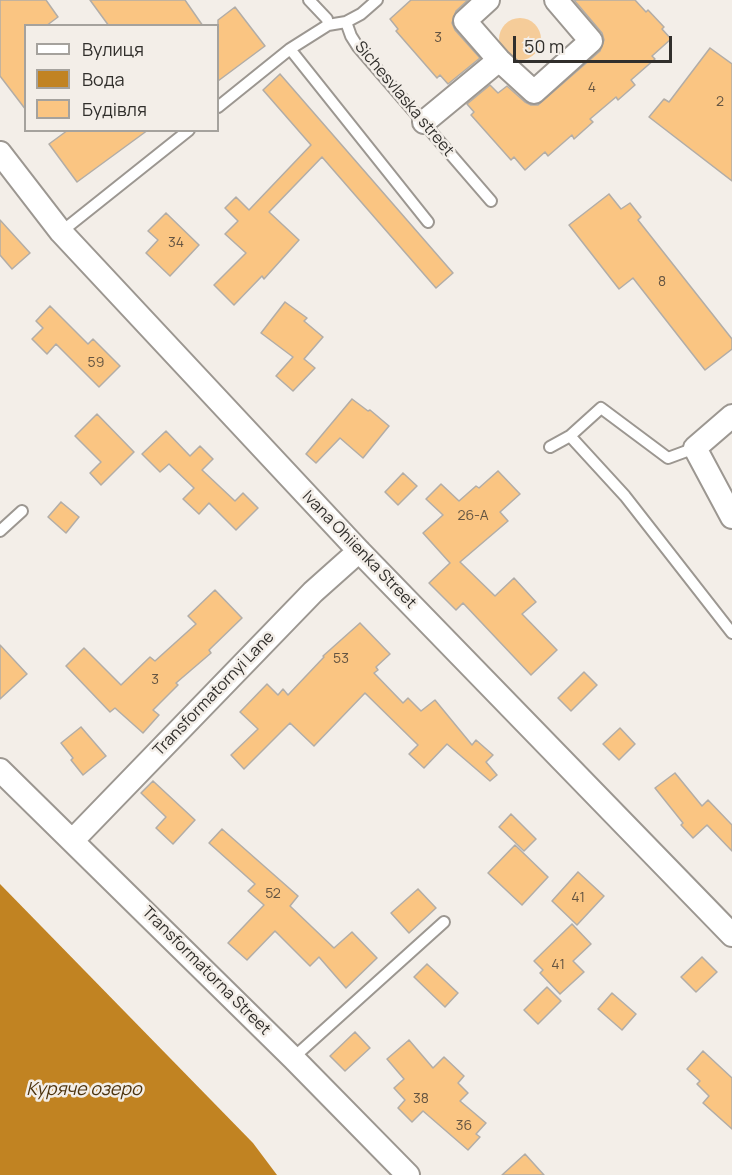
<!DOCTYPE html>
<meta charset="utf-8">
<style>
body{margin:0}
#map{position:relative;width:732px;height:1175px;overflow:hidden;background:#f3eee8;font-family:Manrope,sans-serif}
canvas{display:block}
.legend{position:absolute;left:24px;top:24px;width:195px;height:108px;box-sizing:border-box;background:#f3eee8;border:2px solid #a5a29d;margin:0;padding:8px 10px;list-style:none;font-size:18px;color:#312f2c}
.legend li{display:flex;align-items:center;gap:12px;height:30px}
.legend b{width:30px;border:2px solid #a5a29d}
.scale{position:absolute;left:513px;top:36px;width:159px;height:27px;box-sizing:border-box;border:3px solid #312f2c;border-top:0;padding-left:8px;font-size:18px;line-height:21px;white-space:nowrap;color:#312f2c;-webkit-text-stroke:4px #f3eee8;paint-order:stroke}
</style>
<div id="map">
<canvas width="732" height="1175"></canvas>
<ul class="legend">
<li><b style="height:8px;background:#fff"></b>Вулиця</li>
<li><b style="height:16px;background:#c18322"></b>Вода</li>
<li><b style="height:16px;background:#fac582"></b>Будівля</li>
</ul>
<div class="scale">50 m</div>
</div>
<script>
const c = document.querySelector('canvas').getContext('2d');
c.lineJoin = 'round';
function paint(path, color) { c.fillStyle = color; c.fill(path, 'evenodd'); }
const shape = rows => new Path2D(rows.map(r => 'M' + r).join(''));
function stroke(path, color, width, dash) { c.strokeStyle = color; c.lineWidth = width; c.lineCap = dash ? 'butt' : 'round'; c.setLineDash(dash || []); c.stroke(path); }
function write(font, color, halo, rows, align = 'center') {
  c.font = font + ' Manrope,sans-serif'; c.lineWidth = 5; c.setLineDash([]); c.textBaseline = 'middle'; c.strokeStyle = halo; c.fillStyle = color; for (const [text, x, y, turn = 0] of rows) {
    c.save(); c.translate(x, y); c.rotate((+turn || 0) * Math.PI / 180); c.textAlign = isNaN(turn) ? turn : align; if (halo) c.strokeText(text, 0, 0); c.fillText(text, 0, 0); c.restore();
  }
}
const green = shape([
 '499 39a21 21 0 1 1 42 0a21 21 0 1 1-42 0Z'
]);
const water = shape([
 [0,884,253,1143,277,1175,0,1175]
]);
const building = shape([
 [0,0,46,0,58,17,46,26,26,26,26,110,0,76,0,0],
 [90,0,185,0,203,26,109,26,90,0],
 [411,0,468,0,456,11,452,23,455,30,480,58,448,84,440,75,437,78,396,31,398,29,390,19,411,0],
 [574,0,635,0,646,12,648,10,664,27,662,29,671,39,652,56,655,59,631,80,635,85,618,100,616,97,590,119,593,122,574,139,572,135,548,156,545,152,525,170,514,157,511,160,471,115,474,112,467,104,490,85,498,93,507,86,525,102,531,105,538,105,600,51,604,40,602,33,574,0],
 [235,7,265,46,218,81,218,20,235,7],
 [710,48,732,64,732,181,649,117,664,99,669,102,710,48],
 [280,74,453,273,436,288,322,157,269,212,299,240,264,279,262,276,234,305,214,285,246,253,225,234,238,221,225,208,236,197,249,210,311,145,263,90,280,74],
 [68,130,148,130,77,182,49,144,68,130],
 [609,194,621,209,630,203,641,217,638,220,732,339,732,349,705,370,633,278,619,289,569,225,609,194],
 [166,213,199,245,170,276,146,253,158,240,148,231,166,213],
 [0,220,30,253,12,269,0,255,0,220],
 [285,302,307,318,304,321,323,337,304,359,315,368,293,391,276,376,293,357,261,333,285,302],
 [50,306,88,344,93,339,120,366,99,387,56,344,47,354,32,339,43,328,36,321,50,306],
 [352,399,368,411,370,410,389,426,363,458,340,438,316,463,306,454,352,399],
 [97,414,134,452,101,485,90,473,101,462,75,436,97,414],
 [166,431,190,456,200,446,213,459,202,470,235,501,243,493,258,508,236,530,209,503,199,514,183,499,194,488,169,464,160,472,142,454,166,431],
 [498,471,520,494,500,512,508,521,460,562,495,596,514,578,536,602,522,614,557,650,531,675,463,603,456,610,429,583,450,563,423,533,443,515,426,499,441,484,459,501,476,486,479,488,498,471],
 [403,473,417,486,398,505,385,492,403,473],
 [61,502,79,517,66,533,48,517,61,502],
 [215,590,242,618,209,650,211,653,176,683,178,685,153,710,159,715,143,733,115,708,110,712,66,666,84,648,121,685,150,657,155,661,196,624,188,616,215,590],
 [360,623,390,654,376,667,378,670,374,673,403,703,408,698,421,711,435,700,472,745,476,740,493,755,486,762,497,775,490,781,447,744,424,768,409,754,418,745,365,693,314,746,290,723,244,769,231,755,258,729,240,712,267,684,278,695,283,689,288,695,324,657,323,656,360,623],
 [0,645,27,674,0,699,0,645],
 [584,672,597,685,571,711,558,698,584,672],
 [81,727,106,756,83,775,71,760,73,758,61,743,81,727],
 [620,728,635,744,619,760,603,744,620,728],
 [675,773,702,806,708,800,732,825,732,851,707,825,693,838,681,825,683,823,655,788,675,773],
 [153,781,195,820,173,844,156,828,166,817,141,793,153,781],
 [511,814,536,839,524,851,499,827,511,814],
 [222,829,298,896,290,906,334,948,352,932,377,958,346,988,319,957,310,966,275,931,247,960,228,943,264,905,248,891,255,884,209,843,222,829],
 [515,845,548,877,522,905,488,873,515,845],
 [578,872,604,896,577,925,552,901,578,872],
 [418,889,436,908,409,933,391,913,418,889],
 [572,924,591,944,573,961,584,972,560,994,540,973,543,970,534,961,572,924],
 [702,957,717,972,696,992,681,977,702,957],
 [427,964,458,993,445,1007,414,977,427,964],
 [547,987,561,1001,538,1024,524,1010,547,987],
 [612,993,636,1014,622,1030,598,1009,612,993],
 [355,1032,370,1048,345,1071,330,1056,355,1032],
 [409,1040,433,1068,444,1057,464,1076,458,1083,468,1093,460,1101,486,1123,476,1134,480,1137,468,1150,423,1111,412,1122,398,1108,405,1100,394,1088,404,1079,387,1059,409,1040],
 [703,1051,732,1078,732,1129,703,1103,709,1096,697,1084,700,1081,687,1069,703,1051],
 [525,1154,544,1175,502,1175,525,1154]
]);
const service = shape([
 [309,0,327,19,328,25],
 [346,22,351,36,358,47,491,201],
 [290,49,428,222],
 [218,107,290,49,328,25,346,22,361,14,377,0],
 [61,232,189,130],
 [570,436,625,496,732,633],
 [550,447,570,436,601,408,668,458,695,448],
 [0,531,22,511],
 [293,1058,444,922]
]);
const minor = shape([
 [488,0,465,21,499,60,534,92,591,41,556,0],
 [424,122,499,60],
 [0,153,61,232,359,551,732,935],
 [732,416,695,448,732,517],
 [0,770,293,1058,408,1175],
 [73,840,313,592,359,551]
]);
const numberNames = [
 ["3",438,38],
 ["4",592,88],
 ["2",720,102],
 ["34",176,243],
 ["8",662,282],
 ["59",96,363],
 ["26-А",473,516],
 ["53",341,659],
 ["3",155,680],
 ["52",273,894],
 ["41",578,898],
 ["41",558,965],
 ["38",421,1099],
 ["36",464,1126]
];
const streetNames = [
 ["Sichesvlaska street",404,99,50],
 ["Ivana Ohiienka Street",359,550,46],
 ["Transformatornyi Lane",214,694,-46],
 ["Transformatorna Street",206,971,45]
];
const waterNames = [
 ["Куряче озеро",84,1090]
];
paint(green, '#f5cc99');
paint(water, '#c18322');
paint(building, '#fac582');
stroke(building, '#b2ada7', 1.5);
stroke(service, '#9c9791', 14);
stroke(minor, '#9c9791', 26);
stroke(service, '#fff', 10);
stroke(minor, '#fff', 22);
write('14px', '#635442', null, numberNames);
write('16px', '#312f2c', '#f3eee8', streetNames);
write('italic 18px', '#4d330d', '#f3eee8', waterNames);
</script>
